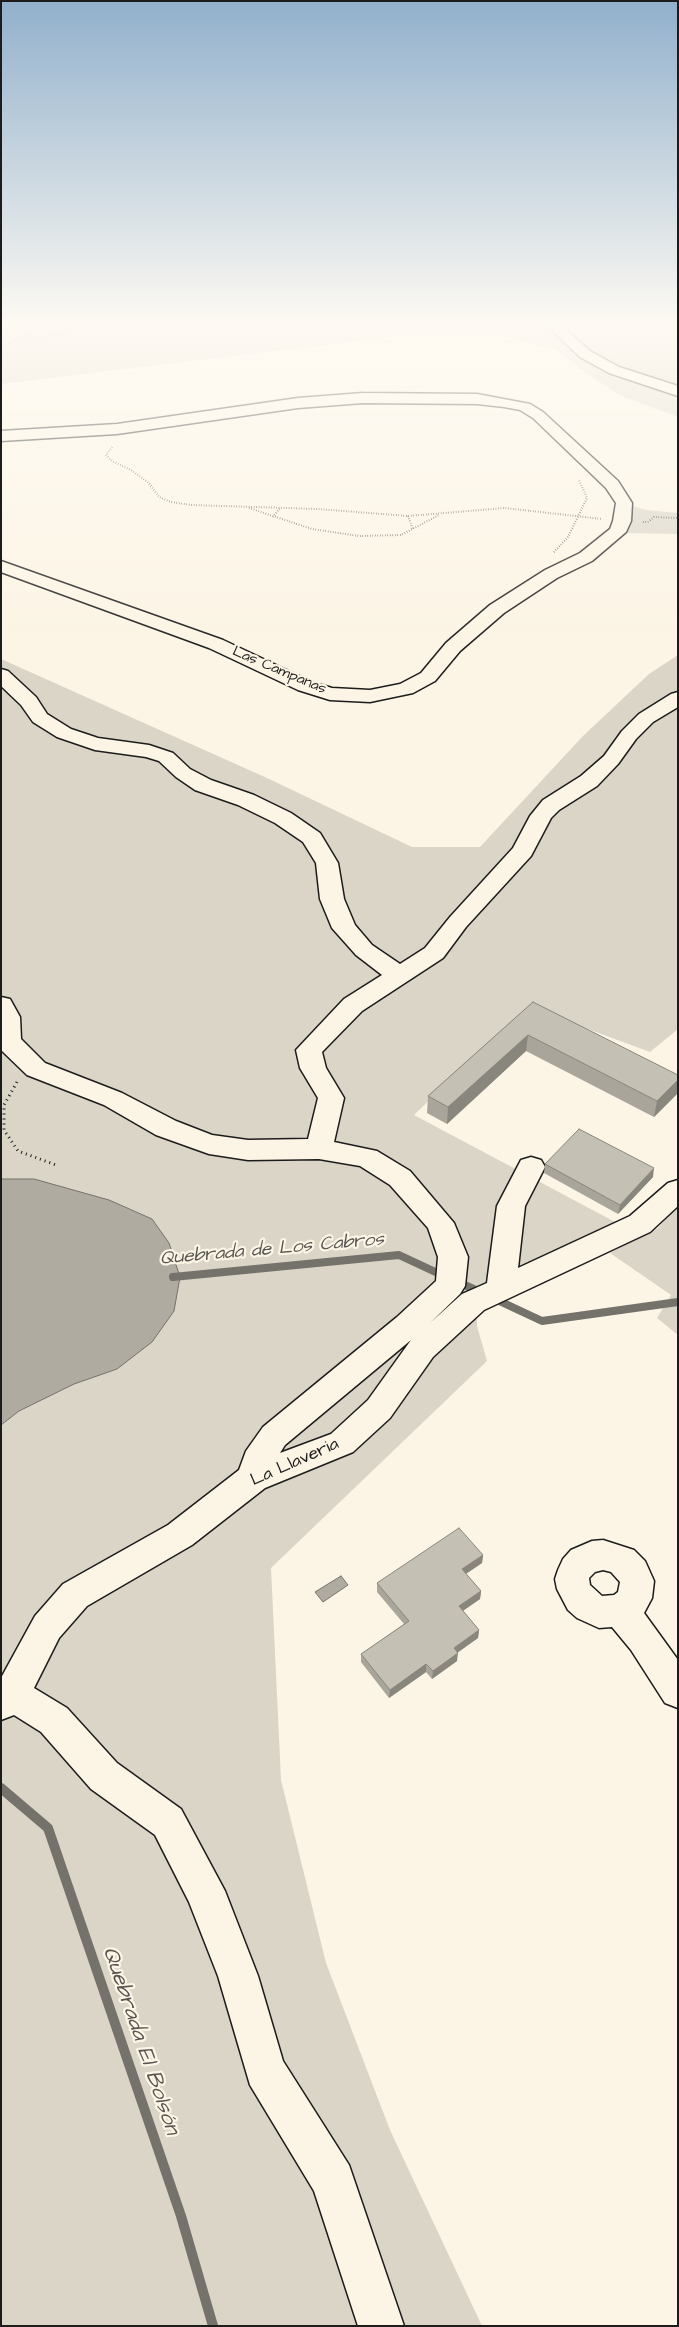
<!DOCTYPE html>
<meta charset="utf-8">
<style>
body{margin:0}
#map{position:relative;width:679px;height:2327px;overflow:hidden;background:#fcf5e5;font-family:"Architects Daughter",sans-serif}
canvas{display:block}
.frame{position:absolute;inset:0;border:2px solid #1c1c1c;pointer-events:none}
</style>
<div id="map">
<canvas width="679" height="2327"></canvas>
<div class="frame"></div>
</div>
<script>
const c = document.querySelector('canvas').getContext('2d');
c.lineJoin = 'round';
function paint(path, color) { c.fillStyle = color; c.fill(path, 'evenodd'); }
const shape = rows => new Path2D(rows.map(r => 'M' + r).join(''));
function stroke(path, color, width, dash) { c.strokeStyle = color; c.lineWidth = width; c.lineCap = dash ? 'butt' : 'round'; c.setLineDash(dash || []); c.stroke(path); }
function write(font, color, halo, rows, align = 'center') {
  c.font = font + ' "Architects Daughter",sans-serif'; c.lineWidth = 4.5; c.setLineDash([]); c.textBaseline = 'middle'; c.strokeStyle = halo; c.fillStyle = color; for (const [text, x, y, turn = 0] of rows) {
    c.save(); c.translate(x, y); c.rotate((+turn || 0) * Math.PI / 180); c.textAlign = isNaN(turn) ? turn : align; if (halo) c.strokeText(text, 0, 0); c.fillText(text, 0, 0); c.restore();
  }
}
const green = shape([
 [1,326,678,326,678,417,619,395,586,373,557,350,483,331,424,333,1,384],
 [633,506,646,510,678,513,678,534,625,533],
 [678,655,678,1029,650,1052,539,1011,492,1040,414,1115,617,1223,477,1292,477,1326,487,1361,271,1568,281,1780,326,1963,390,2130,482,2326,1,2326,1,659,267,778,412,847,480,847,583,736,649,674],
 [678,1205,678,1335,657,1318,671,1295,610,1253,658,1228]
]);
const water = shape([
 [1,1179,34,1179,109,1200,152,1219,169,1243,180,1277,174,1311,152,1342,117,1369,74,1384,19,1411,1,1425,1,1179],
 [341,1576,348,1585,323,1602,315,1592,341,1576]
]);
const streamFar1 = shape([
 [173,1277,399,1255,444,1276],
 [458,1282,480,1292],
 [495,1299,542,1321,678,1302]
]);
const stream = shape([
 [1,1788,48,1828,181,2216,213,2326]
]);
const pathFar1 = shape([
 [22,338,50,336,93,326],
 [1,346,33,333,41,326],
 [112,447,106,455,112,461,131,470,149,483,159,497,171,502,191,505,318,509,408,516,505,508,602,519],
 [249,508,312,529,359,536,401,535,439,515],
 [408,516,413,530],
 [273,517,280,508],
 [643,522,648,522,654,517,678,518],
 [554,552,568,537,587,498,579,480]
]);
const path = shape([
 [17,1082,4,1105,4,1130,18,1151,56,1165]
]);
const minor = shape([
 [547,326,562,326,590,351,619,367,678,386,678,396,609,373,580,357,547,326],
 [363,393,477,394,530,404,543,412,618,481,632,503,631,521,626,532,592,561,557,578,504,613,460,651,435,681,413,693,370,702,330,700,298,690,209,648,1,572,1,561,223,640,312,682,332,688,370,690,400,684,421,673,446,643,490,605,545,570,580,553,610,529,613,521,616,503,606,488,533,418,520,410,504,407,477,404,363,403,298,408,117,434,1,441,1,431,117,424,298,398,363,393],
 [1,669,8,671,36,697,47,714,71,729,98,738,149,745,173,753,190,769,211,780,254,795,291,813,320,833,338,863,344,899,355,925,372,945,400,964,425,948,450,917,513,848,530,816,543,800,581,776,604,756,622,731,639,714,671,694,678,692,678,707,653,722,636,739,618,764,597,786,559,810,551,818,531,856,466,927,443,958,362,1011,322,1052,326,1068,344,1098,334,1142,377,1151,410,1171,454,1223,468,1257,465,1286,460,1294,430,1323,462,1294,487,1283,497,1206,521,1160,531,1157,541,1160,545,1167,525,1206,518,1268,630,1216,668,1183,678,1180,678,1206,650,1232,484,1310,433,1357,390,1418,353,1452,265,1488,192,1545,87,1606,59,1638,34,1688,67,1708,117,1763,181,1809,225,1891,258,1976,283,2061,349,2165,404,2326,358,2326,314,2191,250,2085,218,1976,189,1902,155,1835,91,1789,41,1732,14,1715,1,1720,1,1678,35,1616,63,1584,168,1525,239,1470,246,1451,263,1427,397,1317,436,1281,438,1257,428,1228,390,1185,360,1166,319,1159,248,1160,209,1154,156,1135,104,1105,27,1075,1,1050,1,997,10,999,20,1017,21,1039,45,1063,122,1093,176,1121,212,1135,248,1140,308,1139,318,1098,300,1068,296,1050,344,999,382,975,356,955,332,928,320,899,316,863,303,842,275,823,238,805,195,790,176,777,159,761,146,757,95,750,57,737,33,722,21,705,1,686,1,669],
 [411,1340,368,1400,331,1434,280,1453,285,1445,411,1340],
 [603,1540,634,1550,645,1561,654,1581,652,1598,644,1613,678,1660,678,1708,665,1703,631,1650,612,1627,599,1628,577,1618,568,1610,557,1589,555,1579,558,1570,563,1559,571,1550,592,1541,603,1540],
 [603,1570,611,1572,620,1582,618,1592,614,1595,602,1596,590,1585,589,1578,595,1572,603,1570]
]);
const wall = shape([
 [533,1002,678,1093,654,1117,526,1051,447,1124,427,1113,428,1096],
 [545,1164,653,1177,618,1214,544,1173],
 [483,1555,482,1563,466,1574,481,1591,480,1599,463,1611,479,1630,478,1638,457,1652,457,1661,432,1679,426,1672,389,1698,361,1662,361,1654,404,1624,377,1592,377,1583]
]);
const shadedWall = shape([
 [528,1035,526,1051,447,1124,448,1107],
 [678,1080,678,1093,654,1117,657,1101],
 [654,1168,653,1177,618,1214,620,1205],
 [483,1555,482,1563,461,1577,462,1569],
 [481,1591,480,1599,458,1614,459,1606],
 [479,1630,478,1638,453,1656,454,1648],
 [458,1653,457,1661,432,1679,433,1671],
 [426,1664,426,1672,389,1698,390,1690]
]);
const building = shape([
 [533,1002,678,1075,678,1080,657,1101,528,1035,448,1107,428,1096,533,1002],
 [579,1129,654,1168,620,1205,545,1164,579,1129],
 [459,1528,483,1555,462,1569,481,1591,459,1606,479,1630,454,1648,458,1653,433,1671,426,1664,390,1690,361,1654,409,1621,377,1583,459,1528]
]);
const farStreetnames = [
 ["Las Campanas",279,671,23]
];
const streetNames = [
 ["La Llaveria",295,1463,-24]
];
const waterNames = [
 ["Quebrada de Los Cabros",272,1250,-5]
];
const nearWaternames = [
 ["Quebrada El Bolsón",140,2041,71]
];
paint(green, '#dbd5c8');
paint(water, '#b0aba1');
stroke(water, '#75726c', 1);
stroke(streamFar1, '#75726c', 8);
stroke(stream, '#75726c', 10);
stroke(minor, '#1c1c1c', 3);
stroke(pathFar1, '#1c1c1c', 2, [0.5, 2]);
stroke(path, '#1c1c1c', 3, [1, 4]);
paint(minor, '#fcf5e5');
paint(wall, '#a9a59a');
paint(shadedWall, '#89867d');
paint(building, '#c4c0b3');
stroke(building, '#89867d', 1);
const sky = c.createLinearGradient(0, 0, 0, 652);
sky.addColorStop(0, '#91b0cc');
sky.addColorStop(0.5, '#fefaf3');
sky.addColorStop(1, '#fefaf300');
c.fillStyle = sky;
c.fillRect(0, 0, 679, 652);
write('15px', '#1c1c1c', '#fcf5e5', farStreetnames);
write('18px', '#1c1c1c', '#fcf5e5', streetNames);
write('italic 19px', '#575551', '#fcf5e5', waterNames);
write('italic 22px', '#575551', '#fcf5e5', nearWaternames);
</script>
